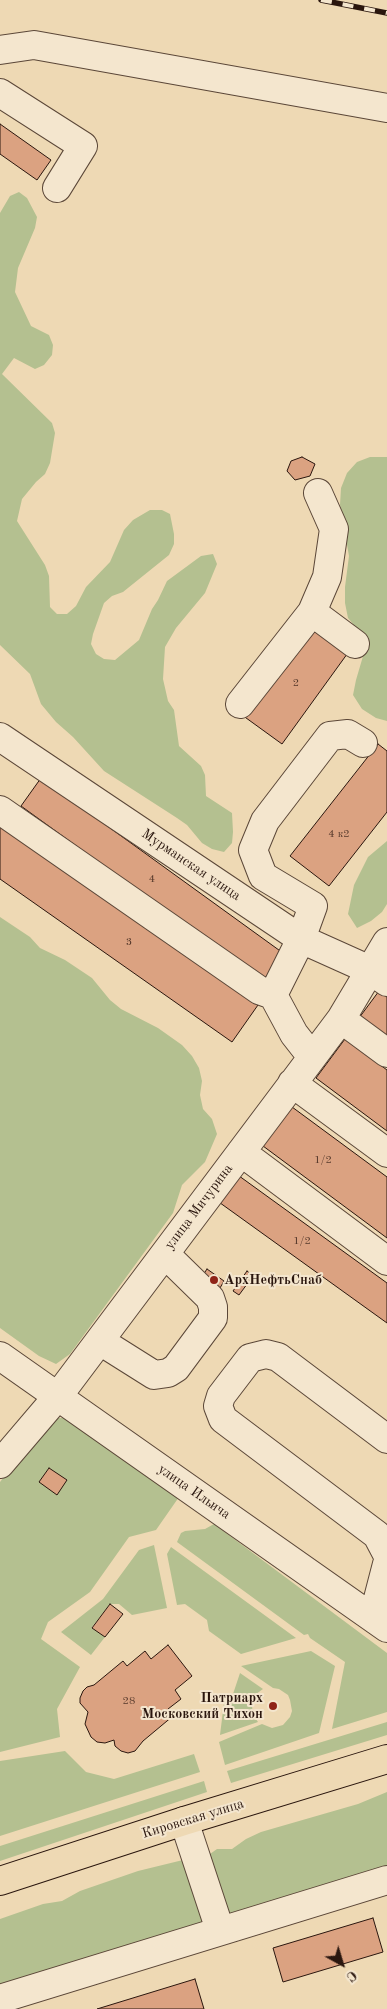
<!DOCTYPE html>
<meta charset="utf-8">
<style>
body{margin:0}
#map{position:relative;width:387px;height:2009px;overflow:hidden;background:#eed9b4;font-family:"Old Standard TT",serif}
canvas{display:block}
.north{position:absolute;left:317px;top:1939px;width:50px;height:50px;-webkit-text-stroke:4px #f4e6ce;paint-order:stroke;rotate:141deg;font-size:14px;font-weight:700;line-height:20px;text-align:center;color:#2a160e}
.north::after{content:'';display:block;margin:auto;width:18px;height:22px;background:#2a160e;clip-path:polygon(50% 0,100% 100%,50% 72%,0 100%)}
</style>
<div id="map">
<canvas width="387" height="2009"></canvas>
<div class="north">С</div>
</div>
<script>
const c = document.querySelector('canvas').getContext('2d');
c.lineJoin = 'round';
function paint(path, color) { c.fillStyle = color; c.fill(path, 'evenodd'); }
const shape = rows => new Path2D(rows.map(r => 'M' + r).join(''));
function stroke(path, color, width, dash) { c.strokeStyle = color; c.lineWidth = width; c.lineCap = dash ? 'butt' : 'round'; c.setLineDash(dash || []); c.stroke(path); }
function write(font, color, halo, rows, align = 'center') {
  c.font = font + ' "Old Standard TT",serif'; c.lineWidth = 4; c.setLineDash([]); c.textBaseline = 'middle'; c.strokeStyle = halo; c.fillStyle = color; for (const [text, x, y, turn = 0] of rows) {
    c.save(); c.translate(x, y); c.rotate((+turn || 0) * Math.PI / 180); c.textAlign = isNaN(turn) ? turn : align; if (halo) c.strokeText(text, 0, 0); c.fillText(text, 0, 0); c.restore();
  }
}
const green = shape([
 [19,192,27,198,37,217,35,228,18,268,15,292,31,326,49,335,53,345,52,355,44,365,35,369,14,358,2,374,52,423,55,433,50,463,45,474,36,482,22,499,17,521,45,565,49,576,50,607,57,614,67,614,76,606,86,587,110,562,124,530,133,520,150,510,162,510,170,514,174,534,174,544,169,555,123,592,112,596,104,603,93,634,91,644,96,654,104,659,115,660,139,640,152,609,158,600,167,581,201,556,213,554,217,564,205,593,176,628,165,647,163,679,168,701,174,710,179,746,201,766,205,775,206,796,232,813,233,832,232,843,224,852,212,849,202,843,187,825,177,818,104,771,73,737,56,722,41,704,30,674,0,645,0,213,10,196],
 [370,457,387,457,387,721,376,718,362,709,353,695,356,680,366,646,359,631,348,618,345,603,345,587,349,556,340,505,341,488,347,473,357,462],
 [387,841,387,904,382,912,371,921,357,928,348,914,354,885,368,857],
 [0,917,30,937,40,948,65,960,92,978,110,1000,121,1009,158,1028,182,1045,192,1056,199,1068,202,1081,200,1095,203,1109,212,1119,217,1134,205,1162,182,1185,173,1213,70,1354,56,1364,39,1356,0,1328],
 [55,1418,65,1418,179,1497,156,1530,129,1537,90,1592,48,1622,41,1639,80,1667,57,1709,60,1737,0,1752,0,1482,37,1433],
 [214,1524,387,1653,387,1712,332,1729,345,1662,310,1638,308,1634,304,1635,177,1542,181,1533,185,1531,205,1529],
 [154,1545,167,1608,132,1615,119,1604,110,1604,92,1627,105,1637,91,1655,61,1632,103,1599,139,1550],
 [171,1547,296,1638,241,1654,209,1631,207,1620,185,1604,177,1605,167,1554],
 [311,1651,335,1666,319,1733,225,1765,219,1742,262,1724,272,1728,283,1725,290,1717,292,1711,290,1700,288,1695,279,1689,273,1688,241,1666],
 [240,1673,263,1689,256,1694,253,1700,233,1694],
 [231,1698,252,1706,253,1715,258,1722,220,1735,224,1703],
 [387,1722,387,1735,231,1783,227,1771],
 [65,1751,86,1772,114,1779,194,1754,200,1772,0,1836,0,1761],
 [204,1781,207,1792,0,1861,0,1846],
 [387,1792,387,1872,229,1925,206,1862,210,1854,217,1849,232,1849,246,1839,261,1832,358,1804],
 [183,1860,206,1925,0,1996,0,1919,43,1904,62,1901,80,1891,138,1871]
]);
const building = shape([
 [0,124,51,160,37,180,0,154,0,124],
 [302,457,315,464,310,476,295,480,287,471,291,461,302,457],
 [310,621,350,650,282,744,242,715,310,621],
 [378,744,387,751,387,812,329,886,290,856,378,744],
 [41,778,283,953,263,981,21,806,41,778],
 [0,824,258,1005,232,1042,0,879,0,824],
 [379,991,387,997,387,1038,359,1018,379,991],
 [345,1039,387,1070,387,1131,316,1078,345,1039],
 [288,1104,387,1177,387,1238,259,1143,288,1104],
 [235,1173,387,1283,387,1323,216,1200,235,1173],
 [207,1269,224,1281,220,1288,203,1275,207,1269],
 [247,1271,253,1276,239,1295,233,1291,247,1271],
 [49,1468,67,1480,57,1495,39,1482,49,1468],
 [110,1604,123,1614,105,1637,92,1628,110,1604],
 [168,1645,192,1676,175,1690,181,1699,168,1709,173,1716,143,1741,135,1751,128,1753,121,1751,115,1746,114,1740,105,1743,97,1742,91,1737,85,1724,88,1712,80,1703,80,1698,83,1691,87,1687,94,1685,123,1661,127,1666,145,1651,151,1659,168,1645],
 [373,1918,383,1952,283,1982,273,1948,373,1918],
 [195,1979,204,2009,97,2009,195,1979]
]);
const minor = shape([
 [0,50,34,45,387,108],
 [0,93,83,146,57,188],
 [312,612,327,577,334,529,318,493],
 [240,704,312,612,355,644],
 [0,737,301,939,370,970,387,982],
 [0,810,259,990,273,995],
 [341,1019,387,1053],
 [312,1057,294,1034,273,995,301,939,313,906,263,876,253,850,265,821,330,736,348,734,363,743],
 [292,1083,387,1153],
 [241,1152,387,1261],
 [100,1341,154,1375,168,1373,176,1368,213,1318,213,1307,210,1298,165,1254],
 [0,1356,387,1628],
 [387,1439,278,1357,266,1354,250,1358,221,1396,218,1406,223,1419,377,1535,387,1554],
 [0,1464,58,1396,341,1019,387,942],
 [373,1618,387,1564],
 [184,1821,220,1930],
 [0,1999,387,1880]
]);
const major = shape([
 [0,1881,184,1821,387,1759]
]);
const rail = shape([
 [321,0,387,13]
]);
const markers = [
 [214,1280,5,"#8f2418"],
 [273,1706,5,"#8f2418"]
];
const numberNames = [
 ["2",296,683],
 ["4 к2",339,834],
 ["4",152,879],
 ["3",129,942],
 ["1/2",323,1160],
 ["1/2",302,1241],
 ["28",129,1701]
];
const streetNames = [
 ["Мурманская улица",191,865,34],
 ["улица Мичурина",199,1207,-53],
 ["улица Ильича",194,1492,35],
 ["Кировская улица",193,1819,-17]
];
const poiNames = [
 ["АрхНефтьСнаб",224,1280],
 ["Патриарх",263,1698,"right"],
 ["Московский Тихон",263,1714,"right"]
];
paint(green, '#b4c090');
paint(building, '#dba281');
stroke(building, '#2a160e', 1);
stroke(minor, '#5b4738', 30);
stroke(major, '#2a160e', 30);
stroke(minor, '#f4e6ce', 28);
stroke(major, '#eed9b4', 28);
stroke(rail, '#2a160e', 5.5);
stroke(rail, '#f4e6ce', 4, [11]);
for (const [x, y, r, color] of markers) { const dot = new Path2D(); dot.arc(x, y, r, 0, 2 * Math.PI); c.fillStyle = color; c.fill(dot); stroke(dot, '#f4e6ce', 2); }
write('11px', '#56392b', null, numberNames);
write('14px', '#2a160e', '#f4e6ce', streetNames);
write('bold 14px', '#2a160e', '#f4e6ce', poiNames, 'left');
</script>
